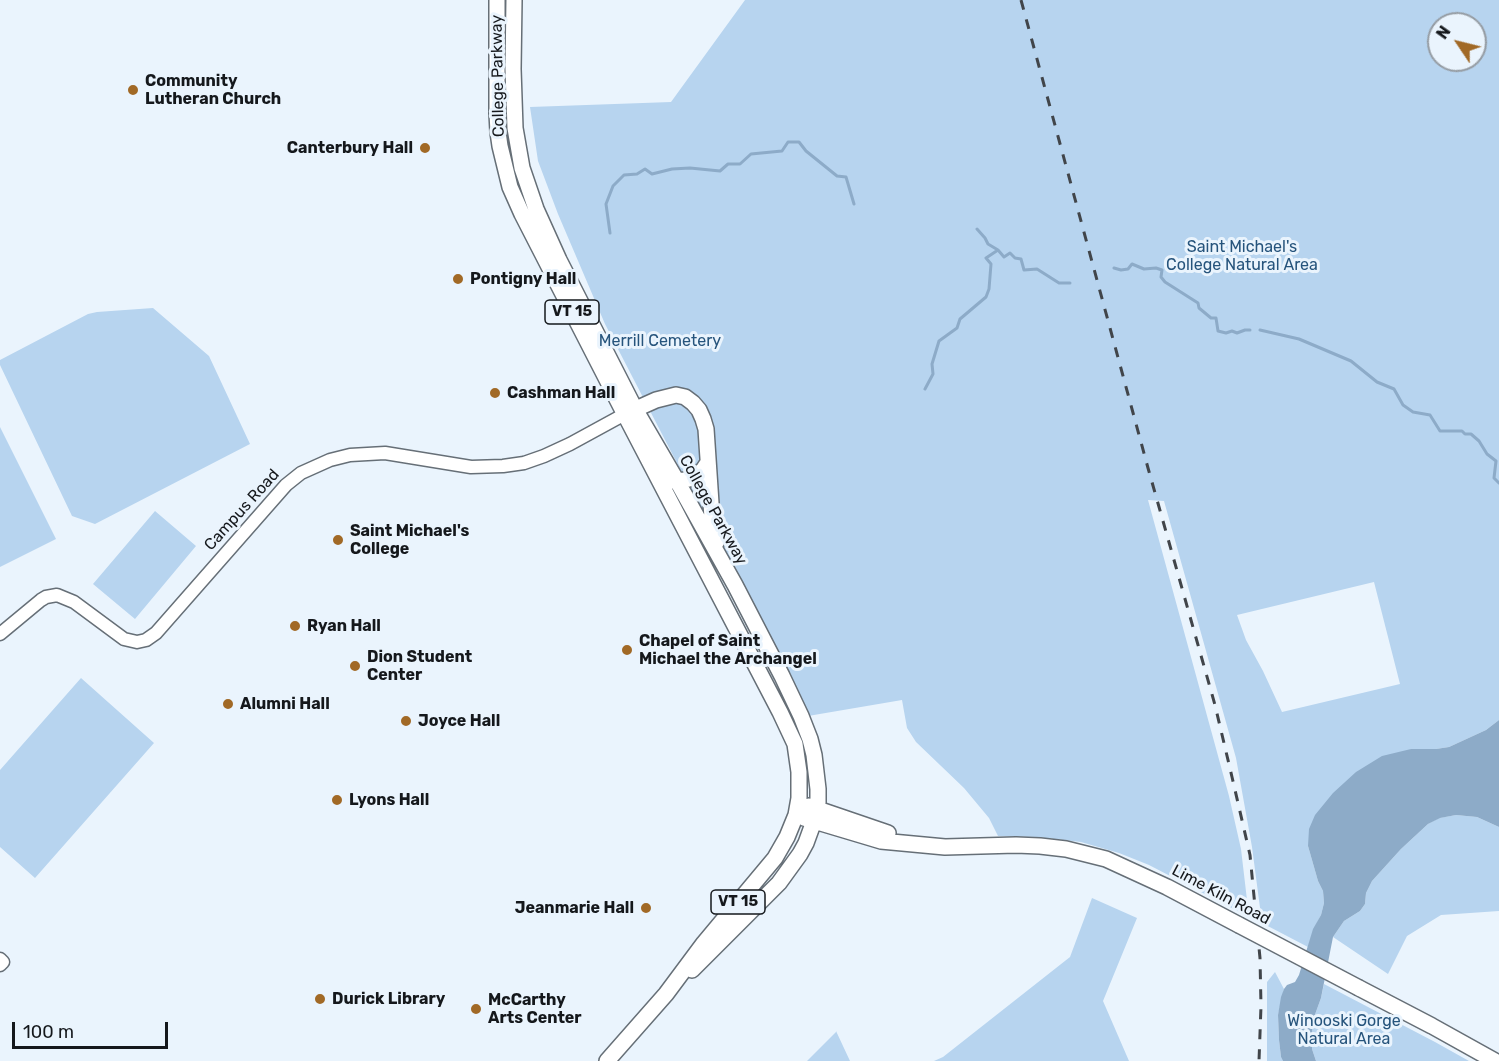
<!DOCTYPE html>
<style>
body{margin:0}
#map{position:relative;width:1499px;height:1061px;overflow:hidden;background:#eaf4fd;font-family:Rubik,sans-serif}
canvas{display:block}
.north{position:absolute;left:1427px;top:12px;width:60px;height:60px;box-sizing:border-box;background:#eaf4fd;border:2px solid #959ca3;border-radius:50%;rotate:305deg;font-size:16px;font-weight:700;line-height:24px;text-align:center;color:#15181c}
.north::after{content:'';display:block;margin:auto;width:21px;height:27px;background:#a16926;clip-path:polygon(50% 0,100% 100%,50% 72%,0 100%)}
.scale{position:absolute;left:12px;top:1022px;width:156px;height:27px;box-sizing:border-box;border:3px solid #15181c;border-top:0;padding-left:8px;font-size:18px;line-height:21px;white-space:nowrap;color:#15181c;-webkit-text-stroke:4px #eaf4fd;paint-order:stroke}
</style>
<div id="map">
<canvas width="1499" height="1061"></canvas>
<div class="north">N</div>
<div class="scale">100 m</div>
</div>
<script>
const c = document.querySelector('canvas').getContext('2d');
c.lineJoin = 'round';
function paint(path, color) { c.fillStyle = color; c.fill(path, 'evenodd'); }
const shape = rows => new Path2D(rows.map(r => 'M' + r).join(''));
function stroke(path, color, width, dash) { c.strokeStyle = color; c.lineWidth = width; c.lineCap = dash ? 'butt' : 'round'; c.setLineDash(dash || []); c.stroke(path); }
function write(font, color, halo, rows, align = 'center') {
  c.font = font + ' Rubik,sans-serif'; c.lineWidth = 6; c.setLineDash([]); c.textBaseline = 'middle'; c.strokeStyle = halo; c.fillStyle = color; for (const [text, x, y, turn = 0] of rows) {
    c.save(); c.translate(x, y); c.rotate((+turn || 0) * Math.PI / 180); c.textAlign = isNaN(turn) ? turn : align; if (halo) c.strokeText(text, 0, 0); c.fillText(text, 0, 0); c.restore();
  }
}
const green = shape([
 [745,0,1499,0,1499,720,1486,730,1449,747,1436,749,1411,749,1308,846,1318,881,1323,891,1324,903,1321,915,1314,929,1308,947,1262,923,1252,847,1236,758,1164,501,1148,500,1229,796,1241,849,1249,917,1149,865,1119,853,1081,842,1036,837,998,836,989,818,964,788,916,742,907,728,902,700,808,716,605,324,558,214,538,161,530,107,671,102],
 [1439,24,1475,24,1475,60,1439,60],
 [1374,582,1400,684,1282,712,1263,671,1246,640,1237,615],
 [153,308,209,356,250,444,95,524,72,516,0,365,0,360,88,314,97,312],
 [0,427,56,539,0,567],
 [155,511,196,546,135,619,93,584],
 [81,678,154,743,35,878,0,847,0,770],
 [1456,815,1477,817,1499,827,1499,911,1441,915,1407,936,1388,974,1333,937,1344,921,1360,911,1365,904,1366,893,1372,881,1401,849,1428,824,1439,818],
 [1092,898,1137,918,1103,1001,1129,1061,934,1061,943,1057,1070,957],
 [1275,972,1284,989,1278,1015,1279,1040,1281,1057,1283,1061,1267,1061,1267,982],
 [1324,984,1435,1042,1469,1061,1316,1061,1312,1049,1312,1033,1313,1020,1321,998],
 [836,1031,850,1061,807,1061,836,1032]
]);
const water = shape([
 [1499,720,1499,827,1477,817,1456,815,1440,818,1428,824,1401,849,1372,881,1366,893,1365,904,1360,911,1344,921,1333,937,1321,998,1313,1020,1312,1033,1312,1049,1316,1061,1283,1061,1281,1057,1279,1040,1278,1015,1281,997,1284,989,1287,985,1295,982,1299,975,1313,929,1321,915,1324,903,1323,891,1318,881,1308,846,1309,829,1315,815,1333,793,1356,772,1382,756,1411,749,1436,749,1449,747,1486,730]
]);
const stream = shape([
 [977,229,985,238,988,244,998,250,1004,257,1010,253,1015,258,1021,259,1024,270,1037,269,1059,283,1070,283],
 [610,233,606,204,613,186,624,175,637,174,645,169,652,174,672,169,690,168,720,171,728,164,740,164,751,154,782,151,788,142,799,142,806,151,837,176,846,177,854,204],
 [1114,268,1121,270,1128,269,1132,264,1144,269,1156,268,1162,270,1161,277,1165,282,1198,303,1199,308,1211,318,1216,318,1218,331,1226,333,1232,331,1237,333,1245,330,1250,330],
 [1260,330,1299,339,1351,361,1377,382,1394,389,1403,405,1413,412,1430,415,1440,431,1462,431,1465,434,1471,434,1479,441,1487,454,1496,461,1494,478,1499,483],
 [925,389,933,374,932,364,939,341,957,328,960,319,986,297,989,289,991,264,986,258,998,250]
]);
const minor = shape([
 [0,634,41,600,46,597,57,595,74,602,124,639,137,642,146,640,156,633,286,485,301,473,330,460,350,455,385,453,471,467,503,466,524,463,544,456,570,444,625,414],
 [0,959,3,962,0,965]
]);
const major = shape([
 [497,0,497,113,498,132,500,146,510,187,522,214,621,407,780,712,795,744,799,772,799,798,796,815,787,837,775,858,704,943,666,994,607,1061],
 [514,0,513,69,515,128,522,168,536,209,559,260,635,409,677,481,735,585,782,676,801,716,810,739,814,755,818,789,818,803,814,821,806,843,800,854,779,883,692,970],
 [627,413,656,400,676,395,685,397,693,403,699,410,703,419,706,429,712,518,716,543],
 [668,481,685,480,692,478,703,470,707,464],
 [809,806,888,833],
 [804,818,881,841,945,847,1016,845,1040,846,1066,849,1106,859,1167,887,1239,925],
 [1359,988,1432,1026,1495,1061]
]);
const rail = shape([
 [1021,0,1148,468,1215,705,1232,777,1250,855,1260,958,1261,1006,1259,1061]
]);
const majorBridge = shape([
 [1239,925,1359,988]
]);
const markers = [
 [133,90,6,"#a16926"],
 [425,148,6,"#a16926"],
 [458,279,6,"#a16926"],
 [495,393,6,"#a16926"],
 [338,540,6,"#a16926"],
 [295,626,6,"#a16926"],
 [627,650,6,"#a16926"],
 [355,666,6,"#a16926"],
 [228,704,6,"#a16926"],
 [406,721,6,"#a16926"],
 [337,800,6,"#a16926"],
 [646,908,6,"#a16926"],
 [320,999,6,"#a16926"],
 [476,1009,6,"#a16926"]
];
const shields = [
 [572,312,54],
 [738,902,54]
];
const shieldNames = [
 ["VT 15",572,312],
 ["VT 15",738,902]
];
const streetNames = [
 ["College Parkway",498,76,-91],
 ["Campus Road",242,510,-48],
 ["College Parkway",713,510,61],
 ["Lime Kiln Road",1221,895,28]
];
const poiNames = [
 ["Community",145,81],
 ["Lutheran Church",145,99],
 ["Canterbury Hall",413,148,"right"],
 ["Pontigny Hall",470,279],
 ["Cashman Hall",507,393],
 ["Saint Michael's",350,531],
 ["College",350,549],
 ["Ryan Hall",307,626],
 ["Chapel of Saint",639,641],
 ["Michael the Archangel",639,659],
 ["Dion Student",367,657],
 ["Center",367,675],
 ["Alumni Hall",240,704],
 ["Joyce Hall",418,721],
 ["Lyons Hall",349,800],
 ["Jeanmarie Hall",634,908,"right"],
 ["Durick Library",332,999],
 ["McCarthy",488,1000],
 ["Arts Center",488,1018]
];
const parkNames = [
 ["Saint Michael's",1242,247],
 ["College Natural Area",1242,265],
 ["Merrill Cemetery",660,341],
 ["Winooski Gorge",1344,1021],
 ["Natural Area",1344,1039]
];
paint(green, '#b7d4ef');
paint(water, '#8dabc8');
stroke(stream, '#8dabc8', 3);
stroke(minor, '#666f77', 15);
stroke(major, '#666f77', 18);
stroke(minor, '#fff', 12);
stroke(major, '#fff', 15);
stroke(rail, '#41454a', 3, [10, 10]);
stroke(majorBridge, '#666f77', 18, []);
stroke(majorBridge, '#fff', 15);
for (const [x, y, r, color] of markers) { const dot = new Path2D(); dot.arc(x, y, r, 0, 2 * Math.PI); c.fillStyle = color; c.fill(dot); stroke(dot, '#eaf4fd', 2); }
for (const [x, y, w] of shields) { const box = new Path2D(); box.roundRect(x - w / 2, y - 12, w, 24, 4.5); c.fillStyle = '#eaf4fd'; c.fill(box); stroke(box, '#15181c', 1.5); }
write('bold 15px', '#15181c', null, shieldNames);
write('16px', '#15181c', '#eaf4fd', streetNames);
write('bold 16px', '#15181c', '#eaf4fd', poiNames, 'left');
write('16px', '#26547c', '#eaf4fd', parkNames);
</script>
